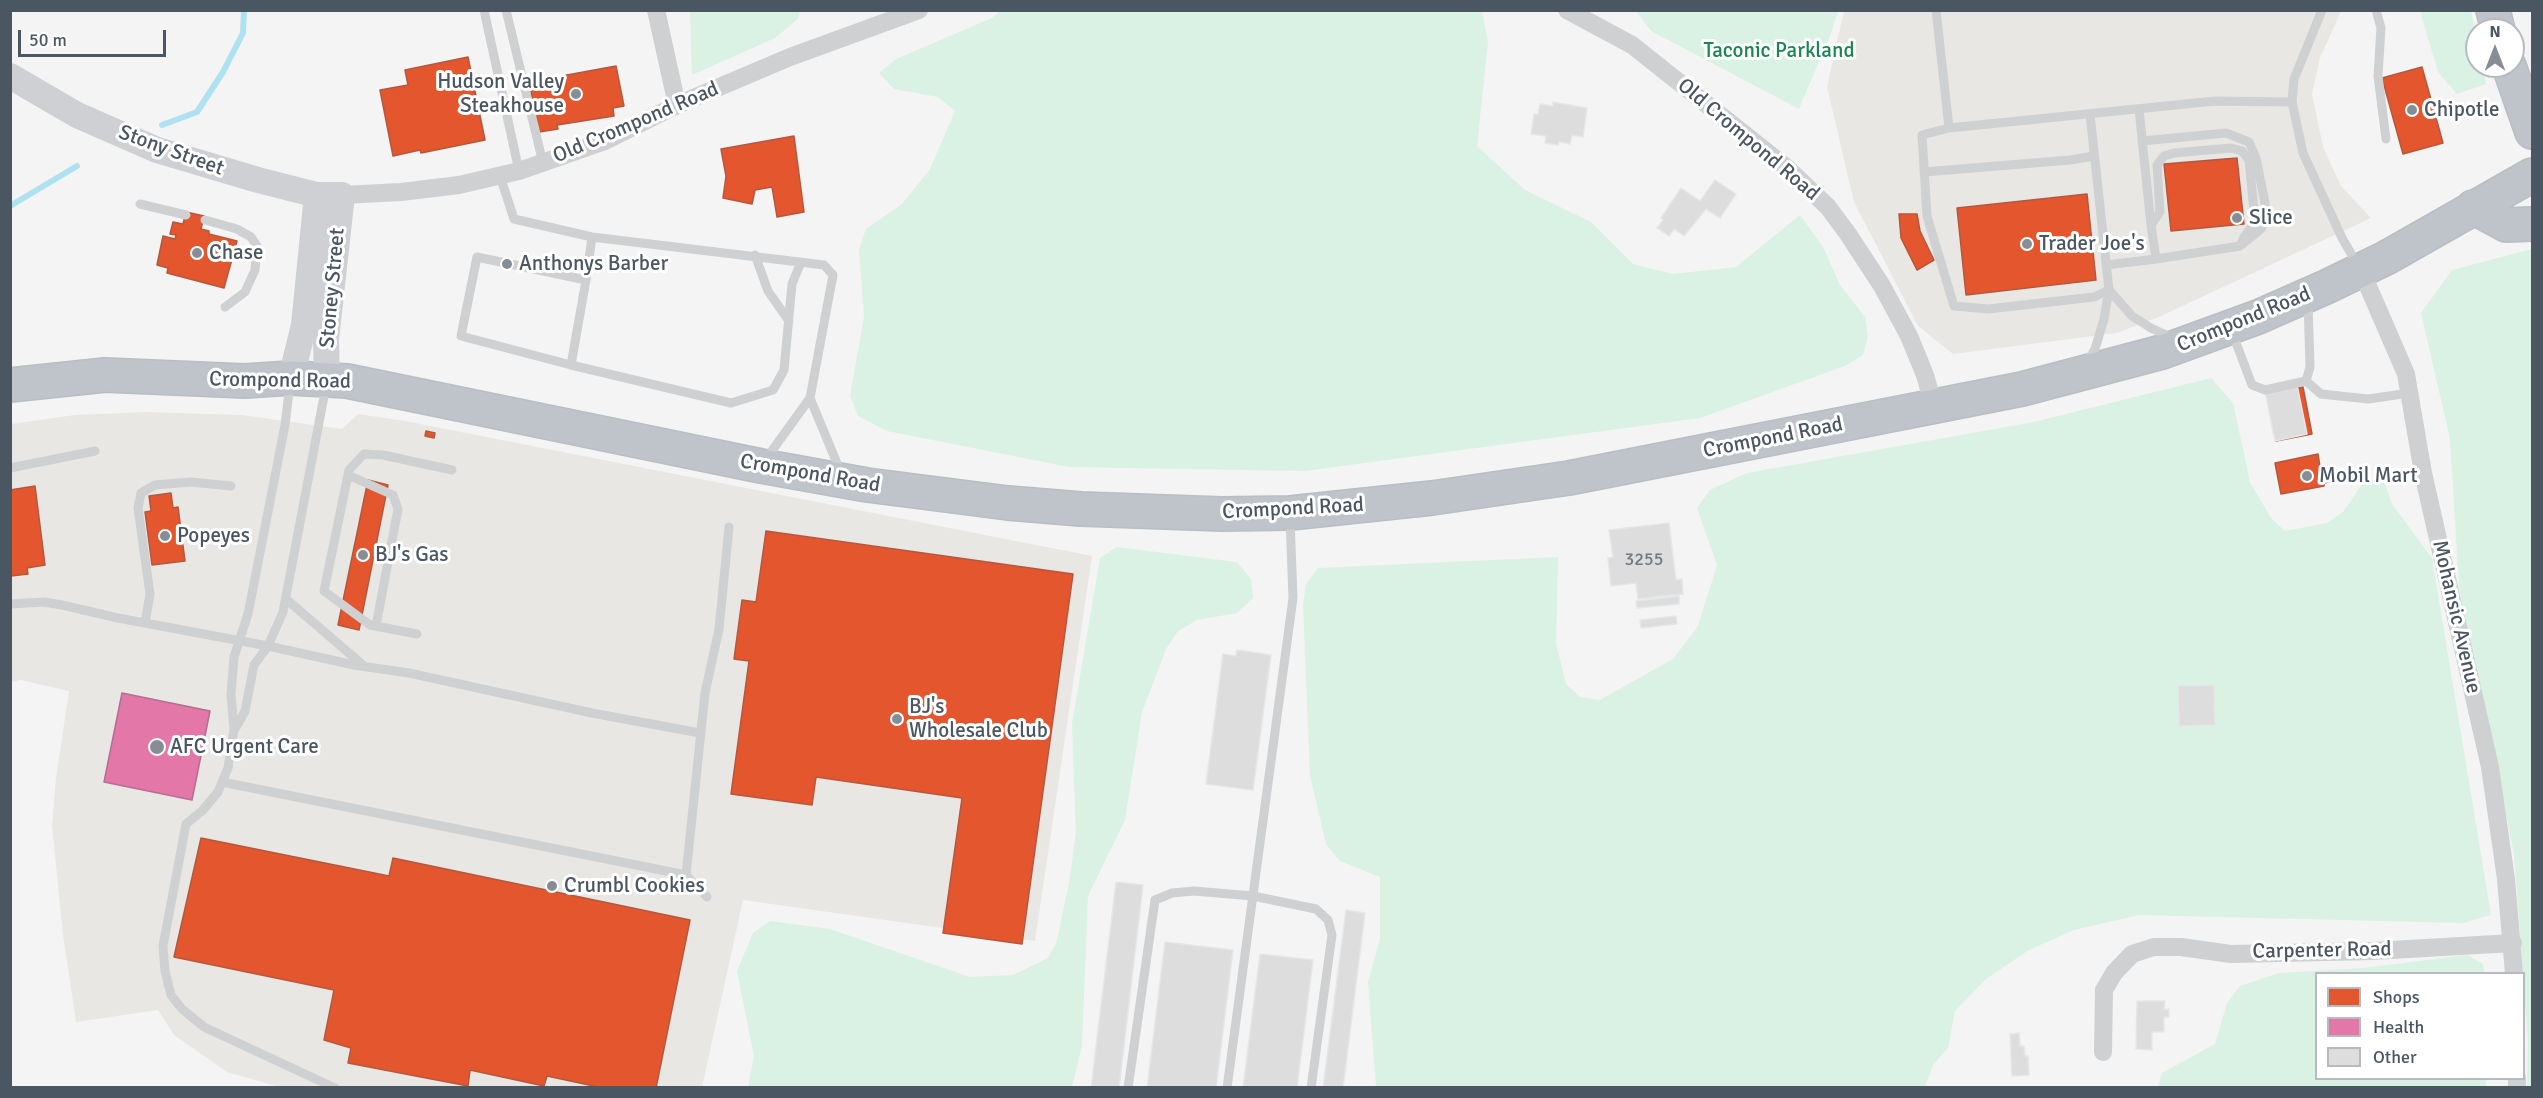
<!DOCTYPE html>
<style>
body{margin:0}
#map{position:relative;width:2543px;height:1098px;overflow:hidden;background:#f4f4f4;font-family:Signika,sans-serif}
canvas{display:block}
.frame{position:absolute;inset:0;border:12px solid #4a5661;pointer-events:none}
.legend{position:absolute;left:2315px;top:972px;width:210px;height:108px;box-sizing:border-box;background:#fff;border:2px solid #b7bbc0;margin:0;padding:8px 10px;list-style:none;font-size:18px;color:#4a5661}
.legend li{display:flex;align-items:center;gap:12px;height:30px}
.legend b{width:30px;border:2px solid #b7bbc0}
.north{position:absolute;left:2465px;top:18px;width:60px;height:60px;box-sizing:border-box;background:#fff;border:2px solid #b7bbc0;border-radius:50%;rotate:0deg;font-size:16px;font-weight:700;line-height:24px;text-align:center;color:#4a5661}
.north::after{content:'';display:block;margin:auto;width:21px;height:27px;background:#868d94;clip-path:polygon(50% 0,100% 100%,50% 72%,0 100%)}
.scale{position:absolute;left:18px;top:30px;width:148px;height:27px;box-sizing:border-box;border:3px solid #4a5661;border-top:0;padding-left:8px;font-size:18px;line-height:21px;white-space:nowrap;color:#4a5661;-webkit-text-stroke:4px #fff;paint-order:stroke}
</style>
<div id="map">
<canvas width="2543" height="1098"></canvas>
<div class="frame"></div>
<ul class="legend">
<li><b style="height:16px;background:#e4572e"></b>Shops</li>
<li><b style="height:16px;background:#e377a8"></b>Health</li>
<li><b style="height:16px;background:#ddddde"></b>Other</li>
</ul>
<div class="north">N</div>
<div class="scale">50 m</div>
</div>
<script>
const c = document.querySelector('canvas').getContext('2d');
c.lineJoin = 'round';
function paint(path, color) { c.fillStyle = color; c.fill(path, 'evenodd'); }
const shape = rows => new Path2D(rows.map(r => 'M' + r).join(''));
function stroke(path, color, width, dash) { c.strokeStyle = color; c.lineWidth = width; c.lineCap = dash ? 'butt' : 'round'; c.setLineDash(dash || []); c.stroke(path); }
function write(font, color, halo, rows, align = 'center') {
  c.font = font + ' Signika,sans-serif'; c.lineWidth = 6; c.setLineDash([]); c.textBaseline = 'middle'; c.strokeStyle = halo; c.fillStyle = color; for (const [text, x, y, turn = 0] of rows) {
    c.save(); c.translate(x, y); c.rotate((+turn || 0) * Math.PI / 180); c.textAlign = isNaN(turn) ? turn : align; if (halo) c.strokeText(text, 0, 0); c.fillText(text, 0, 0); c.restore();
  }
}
const commercial = shape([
 [1844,11,2341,11,2320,58,2312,94,2323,147,2341,186,2371,218,2159,317,2117,333,1953,354,1918,326,1854,202,1827,87],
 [145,412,242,415,342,429,358,414,405,421,1092,556,1035,941,743,900,702,1087,279,1087,227,1072,174,1035,158,1010,76,1022,63,935,52,825,56,778,69,691,21,680,11,682,11,424,75,415]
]);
const green = shape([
 [690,11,690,10,800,11,798,19,775,38,692,75],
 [1000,11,1482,11,1488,42,1477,146,1525,190,1591,222,1633,264,1673,274,1736,267,1800,215,1823,247,1840,285,1865,317,1868,336,1863,355,1845,366,1700,418,1305,471,1069,467,887,431,858,416,850,396,864,317,859,249,866,229,902,204,930,169,955,111,938,97,894,89,879,73,896,59,992,18],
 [1636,11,1838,11,1832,31,1799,109,1651,31],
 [2420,11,2471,11,2477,40,2477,66,2482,66,2486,84,2457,94,2438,72],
 [2532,249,2532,1087,2527,1087,2528,1041,2514,854,2459,587,2450,439,2421,313,2452,270],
 [2211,378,2233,403,2250,482,2271,518,2285,531,2327,523,2343,512,2367,477,2385,484,2392,504,2432,558,2491,915,2463,923,2139,915,2074,930,2029,950,1986,979,1955,1011,1948,1048,1933,1065,1925,1087,1376,1087,1368,982,1380,939,1380,877,1340,861,1326,844,1310,776,1303,604,1306,584,1318,568,1558,557,1556,643,1566,684,1580,697,1600,700,1673,659,1698,626,1717,565,1697,508,1710,490,1747,473,2034,422],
 [1117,547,1237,562,1251,579,1253,598,1237,613,1197,620,1178,631,1166,649,1142,712,1125,820,1088,896,1082,1045,1072,1087,748,1087,754,1056,737,971,753,933,770,921,830,929,970,977,1013,975,1048,958,1057,941,1070,877,1076,832,1072,724,1100,558],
 [2467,955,2483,964,2484,973,2316,974,2316,1078,2486,1079,2486,1087,2158,1087,2162,1073,2215,1044,2227,1003,2240,986,2279,973,2364,968]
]);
const shops = shape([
 [468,57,485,140,421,153,420,150,393,156,380,90,408,85,405,70,468,57],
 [616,66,624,106,613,108,614,116,557,125,558,129,539,132,529,82,616,66],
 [2422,67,2443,143,2403,154,2382,78,2422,67],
 [794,136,804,212,777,217,772,187,755,190,752,204,723,198,726,176,721,149,794,136],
 [2237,158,2244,224,2171,231,2164,164,2237,158],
 [2087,194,2096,280,1966,295,1957,208,2087,194],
 [186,212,204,216,201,229,209,231,209,234,237,241,224,288,167,273,168,268,157,265,163,236,175,239,176,235,170,234,173,222,183,224,186,212],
 [1899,214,1917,214,1920,231,1934,260,1917,270,1901,238,1899,214],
 [2303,387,2312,434,2276,441,2267,394,2303,387],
 [426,431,435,433,434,438,425,436,426,431],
 [2318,454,2321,473,2336,470,2338,480,2324,483,2324,486,2281,494,2275,463,2318,454],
 [368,480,388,485,359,630,338,625,368,480],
 [35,486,45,565,27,568,28,574,11,576,10,490,35,486],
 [171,493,173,508,178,507,185,561,152,565,145,512,151,511,149,496,171,493],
 [766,531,1073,574,1022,944,943,933,962,798,816,777,812,805,731,794,749,661,734,659,742,600,756,602,766,531],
 [201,838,389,876,393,858,690,920,656,1088,603,1088,547,1076,544,1086,470,1070,468,1086,348,1063,351,1048,324,1040,334,990,174,957,201,838]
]);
const health = shape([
 [122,693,210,711,192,800,104,782,122,693]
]);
const stream = shape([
 [162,125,197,112,223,72,243,33,244,10],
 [10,206,77,166]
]);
const building = shape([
 [1553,102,1587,108,1583,137,1572,135,1570,144,1559,142,1558,145,1545,143,1546,136,1531,134,1534,114,1538,114,1540,104,1553,106,1553,102],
 [1715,180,1736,194,1720,218,1706,209,1684,236,1674,229,1669,236,1657,228,1663,220,1661,218,1681,188,1700,201,1715,180],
 [2297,385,2307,434,2275,441,2265,391,2297,385],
 [1669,523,1676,580,1682,579,1683,594,1638,599,1636,583,1611,586,1608,558,1613,557,1609,530,1669,523],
 [1679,596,1679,604,1637,608,1636,601,1679,596],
 [1676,616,1677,624,1641,628,1640,620,1676,616],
 [1237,650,1271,655,1253,790,1206,784,1223,654,1236,656,1237,650],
 [2214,685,2215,725,2179,726,2178,686,2214,685],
 [1116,882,1143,885,1119,1088,1091,1088,1116,882],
 [1346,910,1365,913,1343,1088,1323,1088,1346,910],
 [1165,942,1233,950,1216,1088,1147,1088,1165,942],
 [1260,954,1313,960,1297,1088,1243,1088,1260,954],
 [2137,1001,2165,1001,2164,1009,2169,1009,2169,1017,2164,1017,2164,1032,2152,1032,2152,1050,2136,1049,2137,1001],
 [2019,1033,2020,1046,2024,1046,2025,1056,2028,1056,2029,1075,2012,1076,2010,1034,2019,1033]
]);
const lane = shape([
 [484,10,519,171],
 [506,10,543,163],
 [1936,10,1949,128],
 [2322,10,2294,79,2292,102,2303,153,2342,238,2357,264],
 [2376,10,2381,28,2378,76,2386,139],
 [2139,109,2151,225,2156,259,2240,246,2261,229,2266,218,2265,203,2256,158,2249,142,2226,133,2142,141],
 [1924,172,2070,160,2094,156],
 [500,176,514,219,592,237,824,265,833,275,810,398,766,459],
 [140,204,186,215],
 [205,220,237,229,251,237,257,246,255,270,245,292,225,307],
 [2151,225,2160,212,2157,165,2164,156,2174,153,2231,148,2242,151,2249,160,2254,211,2253,225,2244,237,2240,246],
 [755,255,768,291,789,321],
 [2106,265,2156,259],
 [586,280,477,257,461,336,571,365,586,280,592,237],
 [2109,290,2094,297,1988,309,1954,306,1927,216,1922,135,1949,128,2215,101,2292,102],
 [2109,290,2132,316,2151,328,2173,338],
 [2232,332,2252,385,2265,390,2306,381],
 [2086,364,2095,349,2104,319,2109,290,2090,114],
 [571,365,731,403,773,390,784,370,792,284,801,262],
 [2306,381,2321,394,2368,399,2410,393],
 [2306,381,2310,367,2308,303],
 [290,384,285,425,248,614,234,657,231,695,234,729,228,768,218,792,202,811,186,824,163,946,165,971,171,995,182,1009,204,1027,335,1088],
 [810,398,841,473],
 [10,468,95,451],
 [348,475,393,495,398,509,376,626],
 [286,599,364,666],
 [10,604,44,602,62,605,118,618,268,646,354,665,409,673,592,713,700,733],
 [145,623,150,594,138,508,141,493,155,485,191,482,231,486],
 [417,634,370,625,324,591,349,470,364,454,383,455,452,470],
 [235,729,245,711,254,665,268,646,283,612,326,386],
 [222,782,686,875],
 [707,897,686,875,705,693,719,629,729,527],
 [1128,1088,1155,900,1172,893,1194,891,1253,896,1316,909,1328,920,1332,935,1311,1088],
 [1227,1088,1293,598,1290,518]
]);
const street = shape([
 [656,10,677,105],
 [1567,10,1632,45,1787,168,1828,207,1848,234,1882,286,1909,336,1925,375,1934,407],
 [342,195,401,192,459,185,519,171,605,141,677,105,790,57,919,10],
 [2361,270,2406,374,2423,473,2490,767,2506,879,2514,974],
 [2103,1052,2104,990,2114,973,2132,954,2154,947,2181,947,2231,954,2373,951,2513,943],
 [2517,1078,2517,1088]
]);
const secondary = shape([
 [10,76,77,115,157,150,258,180,317,195,342,195,326,339,327,381],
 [291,378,304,325,317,195]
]);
const highway = shape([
 [2493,10,2498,30],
 [2509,66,2532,132],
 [2473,207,2506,225,2532,224],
 [10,385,105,375,245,381,291,378,347,381,761,466,867,485,1008,503,1081,509,1222,514,1290,513,1432,498,1569,478,2022,389,2162,352,2258,317,2326,287,2386,258,2532,175]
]);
const markers = [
 [576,94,6,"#868d94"],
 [2412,110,6,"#868d94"],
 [2237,218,6,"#868d94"],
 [2027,244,6,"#868d94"],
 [197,253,6,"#868d94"],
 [507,264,6,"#868d94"],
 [2307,476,6,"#868d94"],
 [165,536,6,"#868d94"],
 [363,555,6,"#868d94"],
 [897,719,6,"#868d94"],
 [157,747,8,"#868d94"],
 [552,886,6,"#868d94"]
];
const numberNames = [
 ["3255",1644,560]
];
const parkNames = [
 ["Taconic Parkland",1779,51]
];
const poiNames = [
 ["Hudson Valley",564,82,"right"],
 ["Steakhouse",564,106,"right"],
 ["Chipotle",2424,110],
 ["Slice",2249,218],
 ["Trader Joe's",2039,244],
 ["Chase",209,253],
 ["Anthonys Barber",519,264],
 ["Mobil Mart",2319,476],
 ["Popeyes",177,536],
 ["BJ's Gas",375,555],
 ["BJ's",909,707],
 ["Wholesale Club",909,731],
 ["AFC Urgent Care",170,747],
 ["Crumbl Cookies",564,886]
];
const streetNames = [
 ["Old Crompond Road",636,123,-23],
 ["Old Crompond Road",1748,140,40],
 ["Stony Street",171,151,20],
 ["Stoney Street",333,288,-85],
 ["Crompond Road",2244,320,-22],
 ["Crompond Road",280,381,1],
 ["Crompond Road",1773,438,-11],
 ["Crompond Road",810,474,10],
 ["Crompond Road",1293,509,-3],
 ["Mohansic Avenue",2456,617,77],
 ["Carpenter Road",2322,951,-1]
];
paint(commercial, '#e8e7e3');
paint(green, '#d9f2e3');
paint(shops, '#e4572e');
stroke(shops, '#b6573d', 1.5);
paint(health, '#e377a8');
stroke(health, '#b56d93', 1.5);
stroke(stream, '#aee2f0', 6);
paint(building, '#ddddde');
stroke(building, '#e5e6e7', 1.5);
stroke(highway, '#b9bec3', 36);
stroke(lane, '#ced0d2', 9);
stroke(street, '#ced0d2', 18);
stroke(secondary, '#ced0d4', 26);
stroke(highway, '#bec4c9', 33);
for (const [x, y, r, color] of markers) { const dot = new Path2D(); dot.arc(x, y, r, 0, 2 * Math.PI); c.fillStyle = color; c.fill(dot); stroke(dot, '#fff', 2); }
write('18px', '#707881', null, numberNames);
write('21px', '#17864f', '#fff', parkNames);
write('21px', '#4a5661', '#fff', poiNames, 'left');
write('21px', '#4a5661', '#fff', streetNames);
</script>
